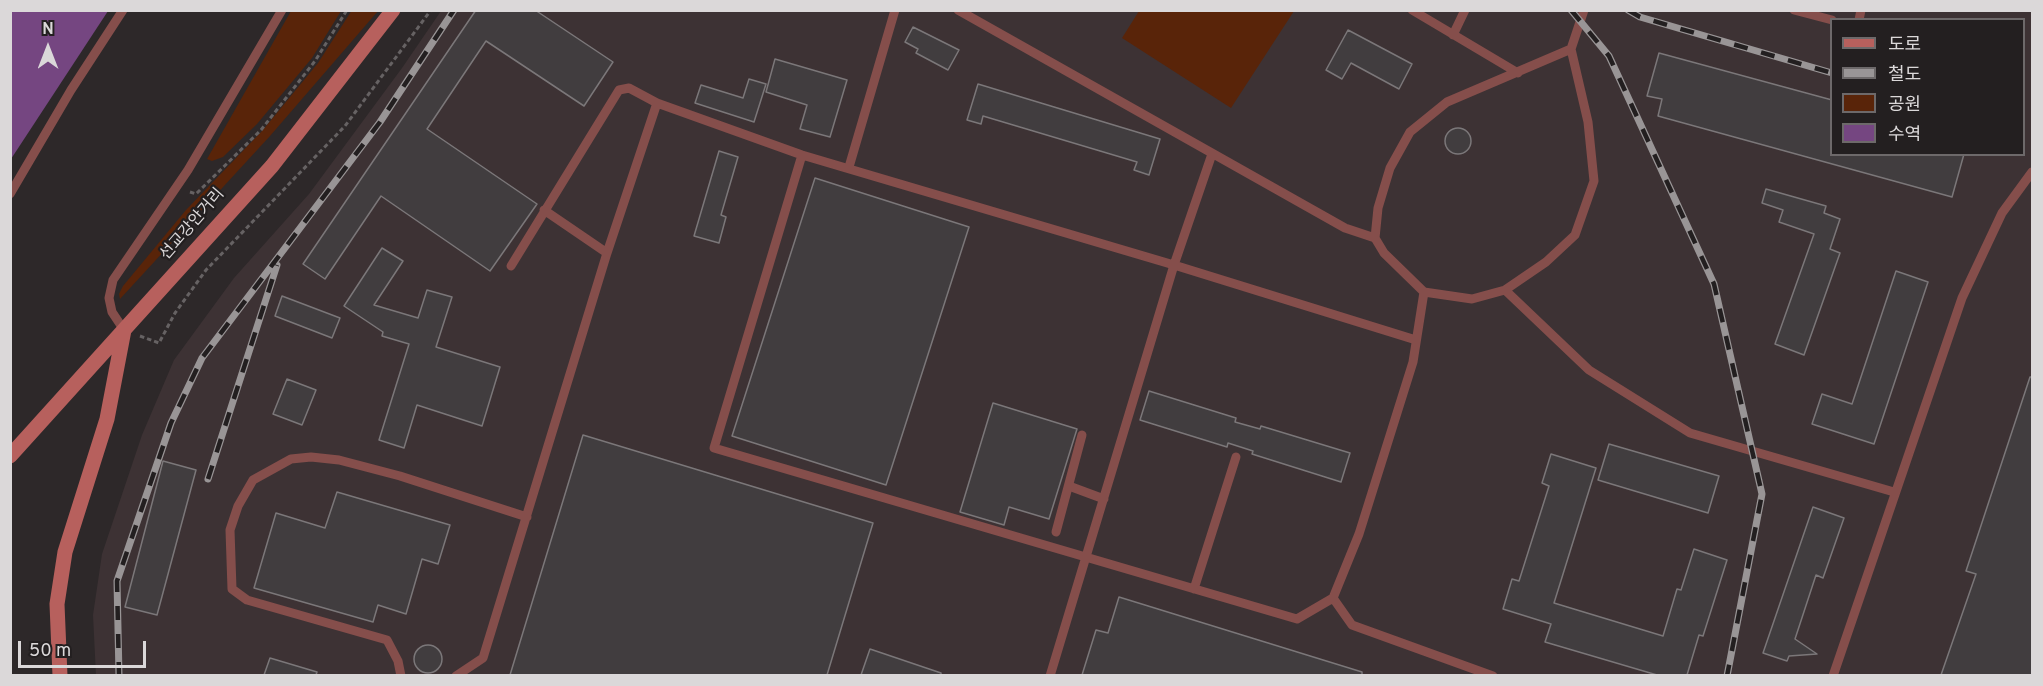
<!DOCTYPE html>
<meta charset="utf-8">
<style>
body{margin:0}
#map{position:relative;width:2043px;height:686px;overflow:hidden;background:#2d2829;font-family:Overpass,"Noto Sans KR",sans-serif}
canvas{display:block}
.frame{position:absolute;inset:0;border:12px solid #dbd8d9;pointer-events:none}
.legend{position:absolute;left:1830px;top:18px;width:195px;height:138px;box-sizing:border-box;background:#231f20;border:2px solid #6d696a;margin:0;padding:8px 10px;list-style:none;font-size:18px;color:#dbd8d9}
.legend li{display:flex;align-items:center;gap:12px;height:30px}
.legend b{width:30px;border:2px solid #6d696a}
.north{position:absolute;left:18px;top:18px;width:60px;height:60px;-webkit-text-stroke:4px #231f20;paint-order:stroke;rotate:0deg;font-size:16px;font-weight:700;line-height:24px;text-align:center;color:#dbd8d9}
.north::after{content:'';display:block;margin:auto;width:21px;height:27px;background:#dbd8d9;clip-path:polygon(50% 0,100% 100%,50% 72%,0 100%)}
.scale{position:absolute;left:18px;top:641px;width:128px;height:27px;box-sizing:border-box;border:3px solid #dbd8d9;border-top:0;padding-left:8px;font-size:18px;line-height:21px;white-space:nowrap;color:#dbd8d9;-webkit-text-stroke:4px #231f20;paint-order:stroke}
</style>
<div id="map">
<canvas width="2043" height="686"></canvas>
<div class="frame"></div>
<ul class="legend">
<li><b style="height:8px;background:#b7605d"></b>도로</li>
<li><b style="height:8px;background:#999596"></b>철도</li>
<li><b style="height:16px;background:#592409"></b>공원</li>
<li><b style="height:16px;background:#754681"></b>수역</li>
</ul>
<div class="north">N</div>
<div class="scale">50 m</div>
</div>
<script>
const c = document.querySelector('canvas').getContext('2d');
c.lineJoin = 'round';
function paint(path, color) { c.fillStyle = color; c.fill(path, 'evenodd'); }
const shape = rows => new Path2D(rows.map(r => 'M' + r).join(''));
function stroke(path, color, width, dash) { c.strokeStyle = color; c.lineWidth = width; c.lineCap = dash ? 'butt' : 'round'; c.setLineDash(dash || []); c.stroke(path); }
function write(font, color, halo, rows, align = 'center') {
  c.font = font + ' Overpass,"Noto Sans KR",sans-serif'; c.lineWidth = 4.5; c.setLineDash([]); c.textBaseline = 'middle'; c.strokeStyle = halo; c.fillStyle = color; for (const [text, x, y, turn = 0] of rows) {
    c.save(); c.translate(x, y); c.rotate((+turn || 0) * Math.PI / 180); c.textAlign = isNaN(turn) ? turn : align; if (halo) c.strokeText(text, 0, 0); c.fillText(text, 0, 0); c.restore();
  }
}
const built = shape([
 [441,11,2032,11,2032,675,96,676,93,615,102,554,142,435,174,360,234,278,309,194,402,68],
 [1832,20,2024,20,2024,154,1832,154]
]);
const green = shape([
 [352,10,378,11,270,136,120,299,119,294,123,286,186,210,262,131,318,63],
 [291,11,341,11,312,58,257,124,223,157,212,161,207,159],
 [1139,11,1139,10,1294,11,1231,108,1122,38]
]);
const water = shape([
 [11,10,108,11,11,159,10,11]
]);
const building = shape([
 [476,10,535,10,613,62,584,106,486,41,427,129,537,204,490,271,381,196,325,279,303,264,476,10],
 [913,27,959,50,948,70,916,53,918,49,905,42,913,27],
 [1348,30,1412,64,1399,89,1351,63,1342,79,1326,70,1348,30],
 [1659,53,1832,100,1832,154,1964,154,1952,197,1658,116,1662,99,1647,96,1659,53],
 [775,59,847,80,830,137,800,129,807,105,766,92,775,59],
 [749,79,766,84,754,122,695,103,701,85,743,98,749,79],
 [978,84,1160,139,1149,175,1134,170,1137,162,983,116,981,124,967,120,978,84],
 '1445 141a13 13 0 1 1 26 0a13 13 0 1 1-26 0Z',
 [719,151,738,157,721,215,726,217,719,243,694,236,719,151],
 [815,178,969,227,886,485,732,436,815,178],
 [1766,189,1826,206,1824,213,1840,219,1830,249,1840,253,1804,355,1775,344,1814,234,1779,222,1783,210,1762,203,1766,189],
 [382,248,403,261,374,305,418,318,427,290,452,297,436,347,500,367,482,426,417,405,404,448,379,440,409,344,382,336,383,332,344,306,382,248],
 [1896,271,1928,282,1874,444,1812,424,1822,394,1852,404,1896,271],
 [282,296,340,318,332,338,275,316,282,296],
 [2030,377,2032,377,2032,675,1941,675,1976,574,1966,571,2030,377],
 [287,379,316,390,302,425,273,414,287,379],
 [1149,391,1236,418,1235,422,1260,429,1261,426,1350,453,1341,482,1252,454,1253,451,1228,443,1227,447,1140,420,1149,391],
 [993,403,1077,429,1049,519,1009,507,1004,525,960,512,993,403],
 [583,435,873,523,827,675,510,675,583,435],
 [1609,444,1719,476,1708,513,1598,480,1609,444],
 [1551,454,1596,468,1554,603,1663,636,1677,589,1681,590,1694,549,1727,560,1703,636,1699,635,1687,675,1657,675,1545,642,1551,624,1503,609,1512,579,1519,581,1549,486,1542,483,1551,454],
 [163,461,196,470,157,615,125,607,163,461],
 [337,492,450,525,438,564,422,559,406,614,378,605,373,622,254,588,276,513,325,528,337,492],
 [1813,507,1844,518,1823,578,1816,575,1795,639,1817,654,1789,656,1787,661,1763,653,1813,507],
 [1119,597,1362,672,1362,675,1082,675,1096,630,1108,633,1119,597],
 '414 659a14 14 0 1 1 28 0a14 14 0 1 1-28 0Z',
 [870,649,941,673,941,675,861,675,870,649],
 [270,658,317,672,316,675,264,675,270,658]
]);
const path = shape([
 [190,192,196,194,261,130,315,61,347,10],
 [140,336,159,343,175,313,206,270,345,126,431,10]
]);
const lane = shape([
 [958,10,1345,228,1375,238],
 [1412,10,1518,73],
 [1794,10,1832,20],
 [1859,20,1861,10],
 [1453,35,1465,10],
 [1571,49,1447,102,1410,132,1390,168,1378,208,1375,238,1384,253,1424,292,1472,299,1505,290,1546,262,1575,235,1594,181,1588,122,1571,49,1584,10],
 [1212,154,1174,265,1416,340],
 [802,155,714,448,1297,619,1333,598,1359,534,1413,362,1424,292],
 [849,167,895,10],
 [10,194,71,90,123,10],
 [544,210,607,253],
 [511,266,619,90,629,88,657,103],
 [1505,290,1589,370,1690,433,1894,492],
 [124,330,112,312,109,298,113,280,188,170,282,10],
 [1069,486,1104,499],
 [1056,532,1082,435],
 [1194,589,1236,457],
 [1333,598,1352,625,1493,676],
 [401,676,398,661,387,640,247,600,232,589,230,530,238,506,253,480,291,459,311,457,339,460,400,476,527,517],
 [456,676,483,658,607,253,657,103,802,155,1174,265,1050,676],
 [1833,676,1962,298,2002,213,2032,172]
]);
const secondary = shape([
 [10,456,272,166,393,10],
 [60,676,57,604,65,552,107,419,124,330]
]);
const rail = shape([
 [1571,10,1609,56,1714,284,1762,494,1727,676],
 [1628,10,1640,17,1832,73],
 [208,479,277,265],
 [119,676,117,581,171,423,202,358,380,122,454,10]
]);
const streetNames = [
 ["선교강안거리",193,225,-49]
];
paint(built, '#3d3234');
paint(green, '#592409');
paint(water, '#754681');
paint(building, '#413d3f');
stroke(building, '#7b7779', 1.5);
stroke(path, '#666263', 3, [4.5, 3]);
stroke(lane, '#854e4b', 9);
stroke(secondary, '#b7605d', 15);
stroke(rail, '#999596', 7);
stroke(rail, '#231f20', 4.5, [14]);
write('16px', '#dbd8d9', '#231f20', streetNames);
</script>
